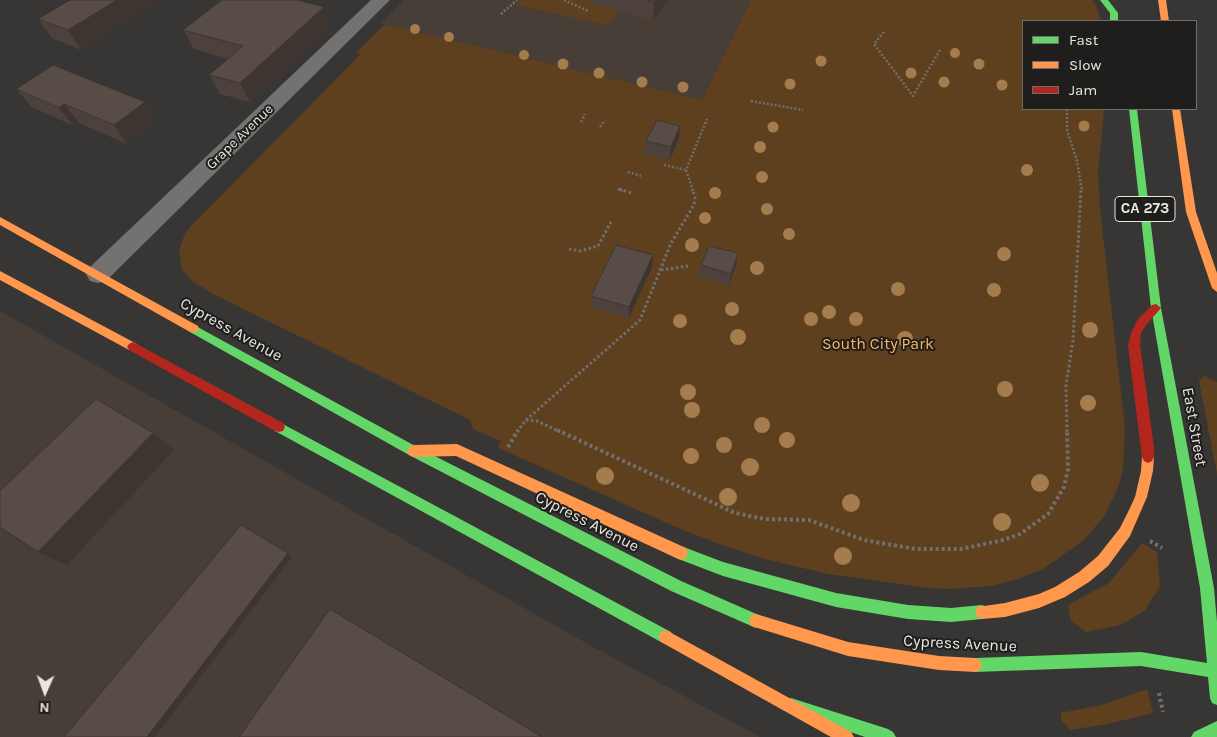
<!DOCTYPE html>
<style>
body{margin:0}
#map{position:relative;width:1217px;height:737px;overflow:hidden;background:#383634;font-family:Karla,sans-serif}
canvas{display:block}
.legend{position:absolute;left:1022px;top:20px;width:175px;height:90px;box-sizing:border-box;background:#201e1c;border:1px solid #706e6c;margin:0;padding:6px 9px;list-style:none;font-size:15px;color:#e8e6e3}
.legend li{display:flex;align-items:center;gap:10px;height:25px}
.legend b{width:25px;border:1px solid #706e6c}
.north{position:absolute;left:20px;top:667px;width:50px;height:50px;-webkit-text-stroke:4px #201e1c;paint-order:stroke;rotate:182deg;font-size:14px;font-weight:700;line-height:20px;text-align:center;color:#e8e6e3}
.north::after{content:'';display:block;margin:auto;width:18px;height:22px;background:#e8e6e3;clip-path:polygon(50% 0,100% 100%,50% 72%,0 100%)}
</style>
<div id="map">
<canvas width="1217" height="737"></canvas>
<ul class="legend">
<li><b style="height:6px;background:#63d668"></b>Fast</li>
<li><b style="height:6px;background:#ff974d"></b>Slow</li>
<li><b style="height:6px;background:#b3261e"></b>Jam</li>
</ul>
<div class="north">N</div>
</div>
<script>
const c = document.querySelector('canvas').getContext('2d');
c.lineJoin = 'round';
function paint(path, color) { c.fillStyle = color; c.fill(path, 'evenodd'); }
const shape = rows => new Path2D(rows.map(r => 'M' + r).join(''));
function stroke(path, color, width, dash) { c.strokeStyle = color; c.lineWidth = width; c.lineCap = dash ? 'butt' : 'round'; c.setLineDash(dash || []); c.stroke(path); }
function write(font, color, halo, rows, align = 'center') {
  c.font = font + ' Karla,sans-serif'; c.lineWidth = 4; c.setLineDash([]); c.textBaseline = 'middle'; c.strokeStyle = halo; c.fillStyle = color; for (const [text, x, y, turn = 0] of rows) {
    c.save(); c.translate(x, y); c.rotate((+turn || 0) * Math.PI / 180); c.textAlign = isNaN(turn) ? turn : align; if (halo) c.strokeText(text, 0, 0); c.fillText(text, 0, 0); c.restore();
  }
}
const built = shape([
 [404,0,751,0,702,100,381,23],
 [0,311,586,643,760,737,0,737]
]);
const green = shape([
 [520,0,662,0,668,2,653,21,618,10,607,25,517,5],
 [751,0,1092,0,1096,5,1101,21,1023,21,1023,109,1104,109,1098,173,1100,209,1125,428,1123,468,1119,485,1105,515,1084,540,1043,569,1015,580,990,586,949,589,928,588,828,574,761,558,722,545,676,527,505,451,498,447,501,441,473,429,470,420,217,296,192,281,182,269,179,251,184,236,190,227,356,59,360,54,356,53,385,24,702,100],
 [1205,376,1217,382,1217,474,1199,381],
 [1142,543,1157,552,1160,586,1145,610,1121,625,1086,632,1071,621,1068,605,1109,583],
 [1147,689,1153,713,1112,723,1071,730,1061,720,1061,713,1102,705]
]);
const pathFar2 = shape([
 [564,0,588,11],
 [501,14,517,0],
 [884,32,874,44,913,96,940,50],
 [751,101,803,110],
 [1067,109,1067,130,1077,161,1082,191],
 [581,122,585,114],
 [600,127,605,120],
 [664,165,686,170],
 [628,172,641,176],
 [618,189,623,191],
 [693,191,686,170,707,119]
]);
const pathFar1 = shape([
 [619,189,631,193],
 [569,249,580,251,598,246,612,220],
 [661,270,688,266],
 [526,420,640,320,671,243,694,205,695,197,692,189],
 [517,432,526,420,537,421,560,432],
 [1067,432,1066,385,1073,341,1081,189]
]);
const path = shape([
 [557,430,735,513,765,519,809,520,864,540,915,549,961,549,1003,540,1020,534,1048,514,1064,487,1068,469,1067,430],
 [508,447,518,430],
 [1150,541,1162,548],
 [1159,693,1163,712]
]);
const street = shape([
 [371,0,390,0,106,281,98,283,90,281,86,274,90,267,371,0]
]);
const fast = shape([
 [1100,0,1108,0,1118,13,1118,21,1110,21,1110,13,1100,0],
 [1129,109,1137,109,1161,308,1214,588,1217,622,1217,705,1212,703,1210,698,1208,677,1141,666,975,672,970,670,968,665,970,660,975,658,1141,652,1207,663,1200,588,1151,308,1129,109],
 [194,325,417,447,681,581,761,616,763,621,761,626,756,628,671,591,409,455,190,332,189,329,190,326,194,325],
 [279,422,671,632,673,637,671,642,666,644,661,642,275,431,273,427,275,423,279,422],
 [681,546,723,562,836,593,908,605,951,608,982,605,987,607,989,612,987,617,982,619,951,622,908,619,836,607,723,576,681,560,676,558,674,553,676,548,681,546],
 [791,698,888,729,893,732,896,737,865,737,791,712,786,710,784,705,786,700,791,698],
 [1217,721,1217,737,1191,737,1194,732,1217,721]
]);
const slow = shape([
 [1158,0,1166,0,1169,21,1161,21,1158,0],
 [1172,109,1180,109,1196,212,1217,273,1217,292,1212,288,1186,212,1172,109],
 [0,217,198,326,199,329,198,332,190,332,0,225,0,217],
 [0,271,137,344,139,347,137,350,129,350,0,280,0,271],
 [457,444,686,548,688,553,686,558,681,560,676,558,456,456,413,457,409,455,407,451,409,447,413,445,457,444],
 [1148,451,1152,453,1154,457,1153,471,1147,497,1130,536,1108,566,1089,582,1065,597,1039,608,1005,617,982,619,977,617,975,612,977,607,1005,603,1039,594,1055,587,1079,572,1098,556,1120,528,1129,510,1135,497,1141,471,1142,457,1144,453,1148,451],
 [756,614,848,642,939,656,975,658,980,660,982,665,980,670,975,672,939,670,848,656,751,626,749,621,751,616,756,614],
 [666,630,851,732,854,737,831,737,661,642,659,637,661,632,666,630]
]);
const jam = shape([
 [1156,304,1161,308,1146,325,1141,333,1140,345,1154,447,1154,457,1152,461,1148,463,1144,461,1142,457,1128,345,1131,333,1138,319,1152,305,1156,304],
 [133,342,283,423,285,427,283,431,279,432,275,431,129,350,127,347,129,344,133,342]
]);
const trees = [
 [415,29,5],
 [449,37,5],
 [955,53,5],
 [524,55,5],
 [821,61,5.5],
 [563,64,5.5],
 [979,64,5.5],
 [599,73,5.5],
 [911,73,5.5],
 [642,82,5.5],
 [944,82,5.5],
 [790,84,5.5],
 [1002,85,5.5],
 [683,87,5.5],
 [1084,126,5.5],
 [773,127,5.5],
 [760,147,6],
 [1027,170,6],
 [762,177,6],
 [715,193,6],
 [767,209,6],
 [705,218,6],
 [789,234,6],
 [692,245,7],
 [1004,254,7],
 [757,268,7],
 [898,289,7],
 [994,290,7],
 [732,309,7],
 [829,312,7],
 [811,319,7],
 [856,319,7],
 [680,321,7],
 [1090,330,8],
 [738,337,8],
 [905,339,8],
 [1005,389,8],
 [688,392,8],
 [1088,403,8],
 [692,410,8],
 [762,425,8],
 [787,440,8],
 [724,445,8],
 [691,456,8],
 [750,467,9],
 [605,476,9],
 [1040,483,9],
 [728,497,9],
 [851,503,9],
 [1002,522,9],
 [843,556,9]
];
const wall = shape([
 [70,0,159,0,81,50,52,38,38,19],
 [584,0,669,0,653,20],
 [324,7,331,26,250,102,220,94,209,75,228,59,194,49,183,30],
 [16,89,145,102,157,120,127,144,79,123,74,126,32,107],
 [680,126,679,138,670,160,645,154,646,141],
 [701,265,736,265,729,285,699,277],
 [652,267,629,318,592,307,591,296]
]);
const shadedWall = shape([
 [117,0,159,0,81,50,68,30],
 [656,0,669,0,653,20,654,2],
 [324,7,331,26,250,102,240,83],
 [145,102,157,120,127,144,114,125],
 [64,104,79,123,74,126,59,108],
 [680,126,679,138,670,160,671,147],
 [738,253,736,265,729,285,731,274],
 [653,255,652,267,629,318,629,307],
 [153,433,174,450,67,565,38,552],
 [288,553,292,557,155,737,147,737]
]);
const building = shape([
 [70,0,117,0,68,30,38,19,70,0],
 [222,0,297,0,324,7,240,83,209,75,243,46,183,30,222,0],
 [647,0,656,0,654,2,647,0],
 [53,65,145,102,114,125,64,104,59,108,16,89,53,65],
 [657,120,680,126,671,147,646,141,657,120],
 [616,245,653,255,629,307,591,296,616,245],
 [709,246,738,253,731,274,701,265,709,246],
 [96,399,153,433,38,552,0,527,0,491,96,399],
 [241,525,288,553,147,737,64,737,241,525],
 [330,609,542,737,239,737,330,609]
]);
const farStreetnames = [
 ["Grape Avenue",240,137,-44]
];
const shields = [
 [1145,209,60]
];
const shieldNames = [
 ["CA 273",1145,209]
];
const streetNames = [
 ["Cypress Avenue",231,330,29],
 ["East Street",1194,427,80],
 ["Cypress Avenue",587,522,27],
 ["Cypress Avenue",960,644,3]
];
const parkNames = [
 ["South City Park",878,344]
];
paint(built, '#463e37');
paint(green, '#5e401e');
stroke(pathFar2, '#706f6e', 2.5, [2, 2]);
stroke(pathFar1, '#706f6e', 3, [2.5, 2.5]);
stroke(path, '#706f6e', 4, [3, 3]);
paint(street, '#737271');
paint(fast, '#63d668');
paint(slow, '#ff974d');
paint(jam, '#b3261e');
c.fillStyle = '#a57c4e';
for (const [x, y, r] of trees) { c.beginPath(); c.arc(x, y, r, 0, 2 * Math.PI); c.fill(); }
paint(wall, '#4c413c');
paint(shadedWall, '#3e3531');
paint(building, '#584c46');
stroke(building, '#3e3531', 1);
write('14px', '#e8e6e3', '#201e1c', farStreetnames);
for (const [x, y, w] of shields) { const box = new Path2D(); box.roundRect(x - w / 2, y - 12.5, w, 25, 4); c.fillStyle = '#201e1c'; c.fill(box); stroke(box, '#e8e6e3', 1); }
write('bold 15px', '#e8e6e3', null, shieldNames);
write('16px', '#e8e6e3', '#201e1c', streetNames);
write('16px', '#ffb564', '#201e1c', parkNames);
</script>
